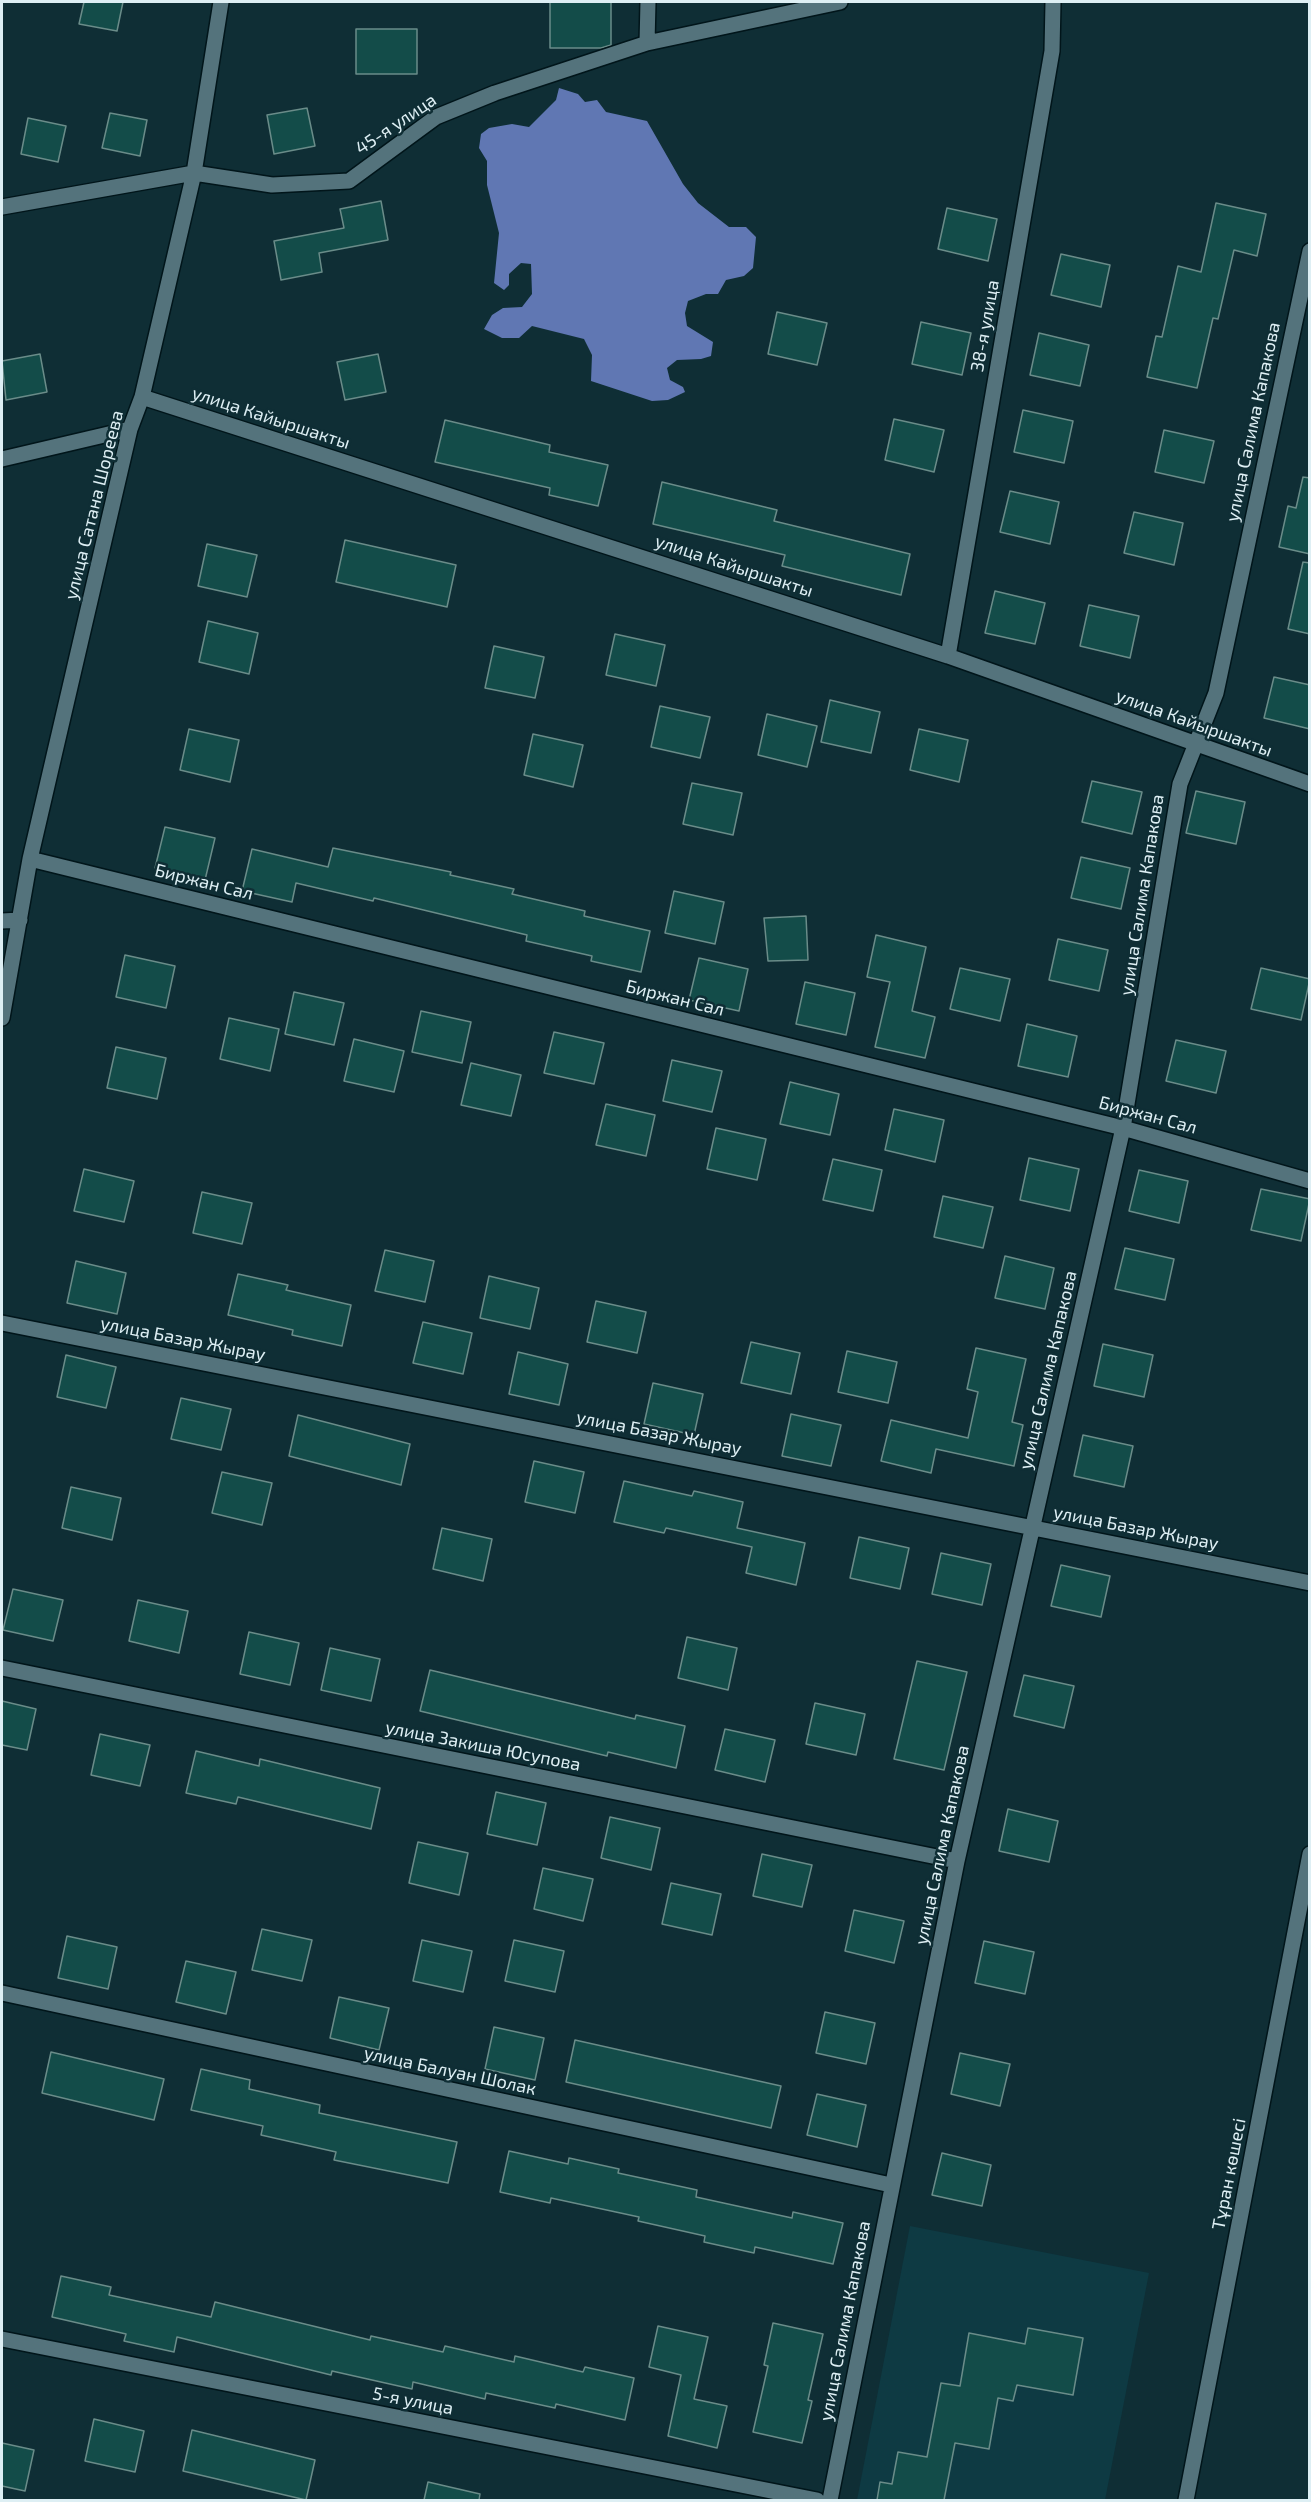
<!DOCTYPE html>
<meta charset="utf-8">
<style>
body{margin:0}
#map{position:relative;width:1311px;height:2502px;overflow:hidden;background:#0f2e35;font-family:"Exo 2",sans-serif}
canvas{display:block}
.frame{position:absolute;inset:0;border:3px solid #deeff4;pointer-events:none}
</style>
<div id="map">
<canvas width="1311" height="2502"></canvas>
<div class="frame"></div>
</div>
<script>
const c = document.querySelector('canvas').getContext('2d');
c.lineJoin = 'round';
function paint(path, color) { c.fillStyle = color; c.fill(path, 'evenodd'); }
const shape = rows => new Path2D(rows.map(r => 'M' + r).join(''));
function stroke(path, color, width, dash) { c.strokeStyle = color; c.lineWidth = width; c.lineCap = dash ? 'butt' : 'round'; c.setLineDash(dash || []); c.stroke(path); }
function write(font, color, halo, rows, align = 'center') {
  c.font = font + ' "Exo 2",sans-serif'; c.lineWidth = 5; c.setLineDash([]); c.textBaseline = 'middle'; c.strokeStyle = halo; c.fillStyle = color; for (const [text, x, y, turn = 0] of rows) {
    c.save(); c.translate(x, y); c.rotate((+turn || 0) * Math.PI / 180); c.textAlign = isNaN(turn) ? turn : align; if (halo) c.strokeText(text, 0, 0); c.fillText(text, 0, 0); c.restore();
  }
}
const built = shape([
 [910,2226,1149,2273,1105,2500,857,2500]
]);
const water = shape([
 [559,88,578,94,585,102,597,100,606,112,647,121,683,184,698,203,729,227,746,227,756,237,753,268,744,276,726,280,718,294,706,294,688,301,685,313,687,326,713,342,711,356,701,359,677,360,667,368,670,380,683,387,685,392,668,400,652,401,591,381,592,355,584,339,532,326,519,338,502,338,484,329,492,315,503,308,522,307,532,294,531,264,521,263,509,274,509,285,504,290,494,283,499,233,487,185,487,161,479,148,481,134,489,128,512,124,529,127,556,100]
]);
const building = shape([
 [84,2,123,2,117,31,79,24,84,2],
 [550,2,611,2,611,45,601,48,550,48,550,2],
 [356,29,417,29,417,74,356,74,356,29],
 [307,108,315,146,274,154,267,115,307,108],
 [110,113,147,120,140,156,102,148,110,113],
 [28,118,66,126,58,162,21,154,28,118],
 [381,201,388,240,319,253,322,272,281,280,274,241,344,228,340,209,381,201],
 [1216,203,1266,214,1257,256,1234,250,1218,319,1213,318,1197,388,1147,377,1156,336,1162,337,1178,266,1201,272,1216,203],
 [947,208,997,219,988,261,938,249,947,208],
 [1061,254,1110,265,1101,307,1051,295,1061,254],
 [777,312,827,323,817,365,768,354,777,312],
 [921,322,971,333,962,375,912,364,921,322],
 [1039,333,1089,345,1080,386,1030,375,1039,333],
 [40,354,47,392,6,400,2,361,40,354],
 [378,354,386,392,345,400,337,362,378,354],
 [1023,410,1073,421,1064,463,1014,452,1023,410],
 [894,419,944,430,934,472,885,460,894,419],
 [445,420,550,445,549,452,608,465,598,506,549,495,550,488,435,462,445,420],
 [1164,430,1214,441,1204,483,1155,472,1164,430],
 [1303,477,1310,478,1310,554,1279,547,1288,506,1296,508,1303,477],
 [662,482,777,510,774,521,910,554,901,595,782,566,785,555,653,524,662,482],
 [1010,491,1059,502,1050,544,1000,532,1010,491],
 [1134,512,1183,523,1174,565,1124,553,1134,512],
 [345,540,456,565,447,607,336,582,345,540],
 [207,544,257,555,247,597,198,586,207,544],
 [1303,562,1310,563,1310,634,1288,629,1303,562],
 [995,591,1045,603,1035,644,985,633,995,591],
 [1089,605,1139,616,1130,658,1080,646,1089,605],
 [208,621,258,633,249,674,199,662,208,621],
 [615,634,665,645,656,686,606,675,615,634],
 [494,646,544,657,535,698,485,688,494,646],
 [1274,677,1310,685,1310,729,1264,718,1274,677],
 [830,700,880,712,871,753,821,742,830,700],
 [660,706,710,717,700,758,651,747,660,706],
 [767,714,817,726,807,767,758,755,767,714],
 [189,729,239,740,230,782,180,770,189,729],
 [919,729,968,740,959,782,910,770,919,729],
 [533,734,583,745,573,787,524,775,533,734],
 [1092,781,1142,792,1132,834,1082,822,1092,781],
 [692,783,742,793,733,835,683,824,692,783],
 [1196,791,1245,802,1236,844,1186,833,1196,791],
 [165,827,215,838,205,880,155,868,165,827],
 [333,848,451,872,450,875,514,889,512,894,585,911,584,916,650,931,641,972,591,961,592,956,526,941,527,935,374,898,373,901,296,883,292,902,242,891,252,849,328,867,333,848],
 [1081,857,1130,868,1121,909,1071,898,1081,857],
 [674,891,724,902,715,944,665,933,674,891],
 [806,916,808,960,768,961,764,918,806,916],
 [876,935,926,947,912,1011,935,1017,925,1058,875,1047,890,982,867,977,876,935],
 [1058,939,1108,950,1099,991,1049,980,1058,939],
 [125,955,175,966,166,1008,116,997,125,955],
 [699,958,748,969,739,1011,689,1000,699,958],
 [960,968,1010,979,1000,1021,950,1009,960,968],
 [1261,968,1310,979,1301,1020,1251,1009,1261,968],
 [805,982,855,993,846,1035,796,1024,805,982],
 [294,992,344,1003,334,1045,285,1034,294,992],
 [421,1011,471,1022,462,1063,412,1052,421,1011],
 [229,1018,279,1029,270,1071,220,1059,229,1018],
 [1027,1024,1077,1036,1068,1077,1018,1066,1027,1024],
 [554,1032,604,1043,594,1084,544,1073,554,1032],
 [354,1039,404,1051,394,1092,344,1081,354,1039],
 [1176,1040,1226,1051,1216,1093,1166,1081,1176,1040],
 [116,1047,166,1058,157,1099,107,1088,116,1047],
 [672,1060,722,1071,712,1112,663,1101,672,1060],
 [471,1063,521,1075,511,1116,461,1105,471,1063],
 [790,1082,839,1094,830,1135,780,1124,790,1082],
 [606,1104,655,1115,646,1156,596,1145,606,1104],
 [894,1109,944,1120,935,1162,885,1150,894,1109],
 [716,1128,766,1139,757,1180,707,1169,716,1128],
 [1029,1158,1079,1169,1070,1211,1020,1200,1029,1158],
 [833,1159,882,1170,873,1211,823,1200,833,1159],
 [84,1169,134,1181,124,1222,74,1211,84,1169],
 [1139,1170,1188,1181,1179,1223,1129,1211,1139,1170],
 [1261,1189,1310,1199,1301,1241,1251,1230,1261,1189],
 [202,1192,252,1203,242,1244,193,1233,202,1192],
 [943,1196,993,1207,983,1248,934,1237,943,1196],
 [1125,1248,1174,1259,1165,1300,1115,1289,1125,1248],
 [385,1250,434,1261,425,1302,375,1291,385,1250],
 [1005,1256,1054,1268,1045,1309,995,1298,1005,1256],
 [76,1261,126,1273,117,1314,67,1303,76,1261],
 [238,1274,288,1285,286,1290,351,1305,342,1346,292,1335,293,1330,228,1315,238,1274],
 [489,1276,539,1288,530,1329,480,1318,489,1276],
 [596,1301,646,1312,637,1353,587,1342,596,1301],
 [423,1322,472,1333,463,1374,413,1363,423,1322],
 [751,1342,800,1353,791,1394,741,1383,751,1342],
 [1103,1344,1153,1355,1144,1397,1094,1386,1103,1344],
 [976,1348,1026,1359,1012,1422,1023,1425,1014,1466,936,1449,931,1473,881,1461,891,1420,968,1438,978,1392,967,1389,976,1348],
 [847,1351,897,1362,888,1403,838,1392,847,1351],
 [518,1352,568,1364,559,1405,509,1394,518,1352],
 [66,1355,116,1367,106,1408,57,1397,66,1355],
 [653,1383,703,1394,694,1435,644,1424,653,1383],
 [181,1398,231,1409,221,1450,171,1439,181,1398],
 [791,1414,841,1425,831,1466,782,1456,791,1414],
 [298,1415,410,1444,401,1485,289,1456,298,1415],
 [1083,1435,1133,1446,1124,1487,1074,1476,1083,1435],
 [534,1461,584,1472,575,1513,525,1502,534,1461],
 [222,1472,272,1483,262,1525,212,1513,222,1472],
 [624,1481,692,1496,694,1491,743,1502,737,1528,805,1543,796,1585,746,1573,752,1547,666,1528,664,1533,614,1522,624,1481],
 [71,1487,121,1498,112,1540,62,1528,71,1487],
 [442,1528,492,1539,483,1581,433,1569,442,1528],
 [859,1537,909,1548,900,1589,850,1578,859,1537],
 [941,1553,991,1564,982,1605,932,1594,941,1553],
 [1061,1565,1110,1576,1101,1617,1051,1606,1061,1565],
 [13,1589,63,1600,53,1641,3,1630,13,1589],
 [138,1600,188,1611,179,1653,129,1641,138,1600],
 [249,1632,299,1643,290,1685,240,1674,249,1632],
 [687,1637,737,1648,728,1690,678,1678,687,1637],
 [330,1648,380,1659,371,1701,321,1690,330,1648],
 [917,1661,967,1672,944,1770,894,1759,917,1661],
 [430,1670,635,1719,636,1715,685,1726,676,1768,608,1752,607,1756,420,1711,430,1670],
 [1024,1675,1074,1686,1064,1728,1014,1716,1024,1675],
 [2,1701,36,1709,27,1750,2,1745,2,1701],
 [815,1703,865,1714,856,1755,806,1744,815,1703],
 [725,1729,775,1740,765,1782,715,1770,725,1729],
 [100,1734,150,1745,140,1786,91,1775,100,1734],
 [196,1751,259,1766,260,1759,380,1788,371,1829,238,1797,236,1804,186,1793,196,1751],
 [496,1792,546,1803,537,1845,487,1834,496,1792],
 [1008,1809,1058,1821,1049,1862,999,1851,1008,1809],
 [610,1817,660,1828,651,1870,601,1858,610,1817],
 [418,1842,468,1853,459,1895,409,1883,418,1842],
 [762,1854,812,1865,802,1907,753,1896,762,1854],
 [543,1868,593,1879,583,1921,534,1909,543,1868],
 [671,1883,721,1894,712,1935,662,1924,671,1883],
 [854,1910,904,1921,894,1963,845,1951,854,1910],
 [262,1929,312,1940,302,1981,252,1970,262,1929],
 [67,1936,117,1947,108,1989,58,1978,67,1936],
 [422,1940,472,1951,463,1992,413,1981,422,1940],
 [514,1940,564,1951,555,1992,505,1981,514,1940],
 [984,1941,1034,1952,1025,1994,975,1983,984,1941],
 [186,1961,236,1972,226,2014,176,2002,186,1961],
 [339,1997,389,2008,379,2050,330,2038,339,1997],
 [825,2012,875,2023,866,2064,816,2053,825,2012],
 [494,2027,544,2038,535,2080,485,2069,494,2027],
 [575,2040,781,2086,771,2128,566,2082,575,2040],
 [51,2052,164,2079,154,2120,42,2093,51,2052],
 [960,2053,1010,2064,1000,2106,951,2094,960,2053],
 [201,2069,250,2080,249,2089,320,2105,319,2113,457,2142,448,2183,334,2160,336,2152,261,2135,263,2126,191,2110,201,2069],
 [817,2094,866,2105,857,2147,807,2135,817,2094],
 [509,2151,568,2164,569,2158,619,2169,618,2173,697,2190,696,2197,792,2218,793,2212,843,2223,833,2264,755,2247,754,2253,704,2242,705,2236,638,2221,639,2217,551,2198,550,2203,500,2192,509,2151],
 [942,2153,991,2165,982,2206,932,2195,942,2153],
 [61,2276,111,2287,109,2295,211,2317,215,2302,370,2340,371,2336,443,2352,445,2346,514,2362,515,2356,583,2372,585,2367,634,2378,625,2420,556,2404,555,2408,486,2393,485,2399,413,2382,412,2389,332,2371,331,2375,177,2337,174,2352,124,2341,126,2334,52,2317,61,2276],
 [773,2323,823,2334,808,2400,812,2401,802,2443,753,2432,768,2366,764,2365,773,2323],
 [658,2326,708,2337,694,2399,727,2406,717,2448,668,2436,681,2375,649,2367,658,2326],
 [1028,2328,1083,2338,1073,2395,1017,2385,1013,2401,998,2398,989,2449,955,2443,944,2500,877,2500,880,2482,892,2484,898,2452,927,2457,941,2383,960,2386,969,2333,1025,2344,1028,2328],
 [94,2419,144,2431,135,2472,85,2461,94,2419],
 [192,2430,315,2460,306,2500,183,2471,192,2430],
 [2,2443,34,2450,25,2491,2,2486,2,2443],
 [428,2482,480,2494,479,2500,424,2500,428,2482]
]);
const minor = shape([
 [647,43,648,2],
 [2,207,194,173,272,185,349,181,436,117,495,93,647,43,840,2],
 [142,397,948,656,1310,784],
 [2,459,130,429],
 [948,656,1052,51,1053,2],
 [30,859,1123,1128,1310,1181],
 [2,921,20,920],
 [2,1018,30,859,130,429,142,397,194,173,221,2],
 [2,1323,1310,1583],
 [2,1668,957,1861],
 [2,1993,891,2185],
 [2,2339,817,2500],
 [830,2500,957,1861,1123,1128,1180,784,1216,693,1310,251]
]);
const tertiary = shape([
 [1186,2500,1310,1854]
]);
const streetNames = [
 ["45-я улица",396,124,-34],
 ["38-я улица",985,326,-80],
 ["улица Кайыршакты",271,418,18],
 ["улица Салима Капакова",1253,422,-78],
 ["улица Сатана Шореева",94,505,-76],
 ["улица Кайыршакты",734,566,18],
 ["улица Кайыршакты",1194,723,20],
 ["Биржан Сал",204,882,14],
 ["улица Салима Капакова",1142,895,-81],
 ["Биржан Сал",675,998,14],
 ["Биржан Сал",1148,1115,15],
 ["улица Базар Жырау",183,1339,11],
 ["улица Салима Капакова",1048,1370,-77],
 ["улица Базар Жырау",659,1433,11],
 ["улица Базар Жырау",1136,1528,11],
 ["улица Закиша Юсупова",483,1746,11],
 ["улица Салима Капакова",942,1845,-78],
 ["улица Балуан Шолак",450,2071,12],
 ["Тұран көшесі",1229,2174,-79],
 ["улица Салима Капакова",845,2321,-79],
 ["5-я улица",413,2401,11]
];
paint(built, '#0e3a43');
paint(water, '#6077b3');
paint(building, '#134c49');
stroke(building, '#6a8c89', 1.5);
stroke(minor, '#01151a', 18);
stroke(tertiary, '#01151a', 18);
stroke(minor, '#54737c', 15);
stroke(tertiary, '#54737c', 15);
write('18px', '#deeff4', '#0f2e35', streetNames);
</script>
